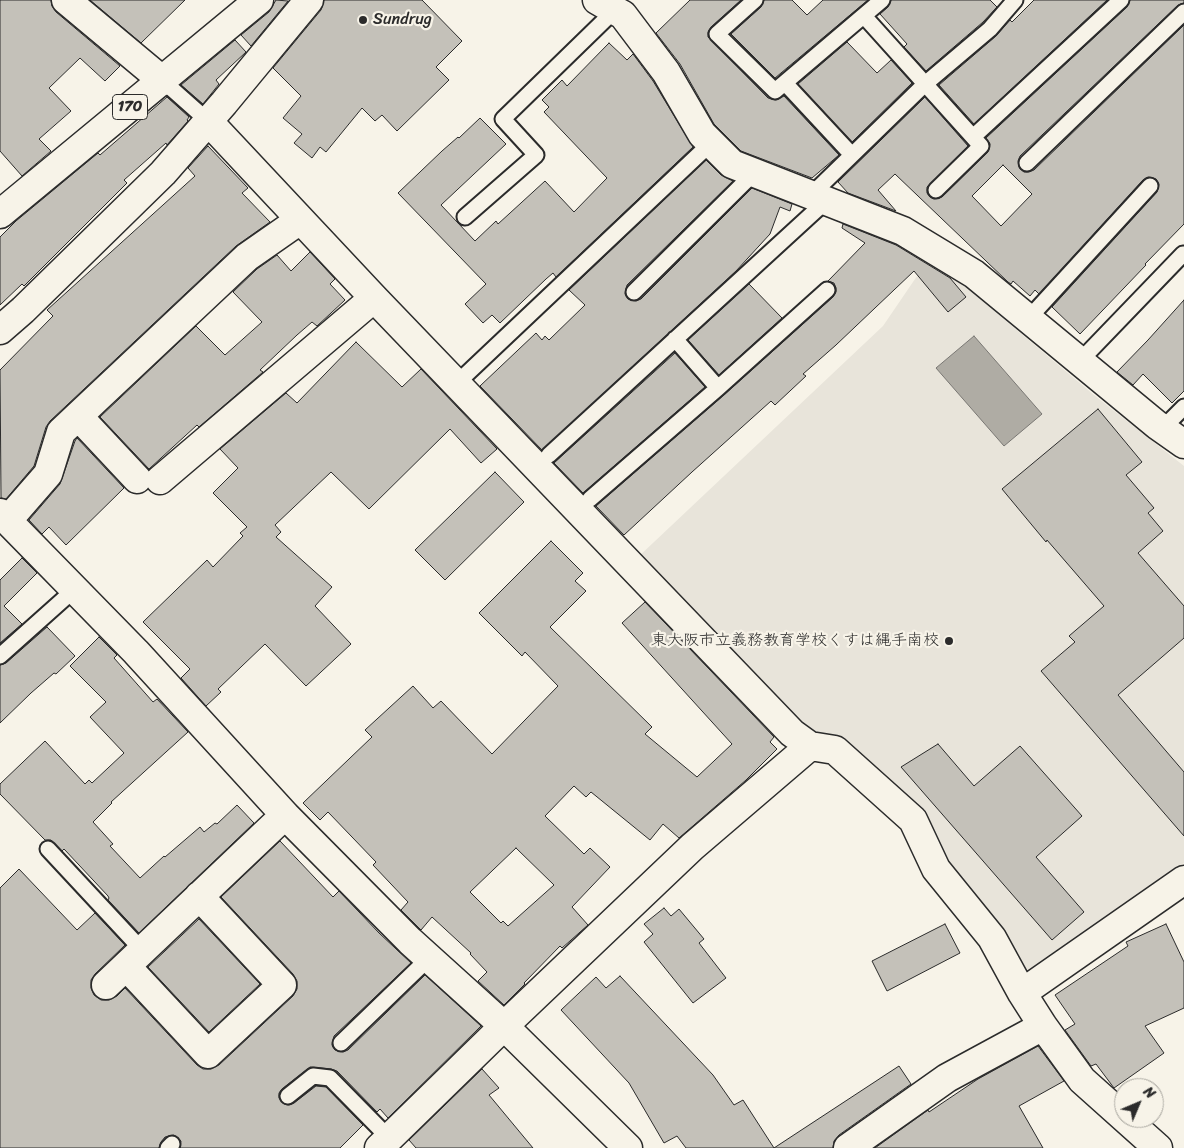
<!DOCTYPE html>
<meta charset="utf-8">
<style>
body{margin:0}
#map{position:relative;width:1184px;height:1148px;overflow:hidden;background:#f7f3e8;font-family:Sriracha,sans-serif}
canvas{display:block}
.north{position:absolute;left:1114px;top:1078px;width:50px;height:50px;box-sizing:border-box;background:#f7f3e8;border:1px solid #a5a39c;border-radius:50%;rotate:45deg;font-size:14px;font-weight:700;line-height:20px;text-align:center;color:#2b2b2b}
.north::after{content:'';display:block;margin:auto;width:18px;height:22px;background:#2b2b2b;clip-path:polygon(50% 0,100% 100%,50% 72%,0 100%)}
</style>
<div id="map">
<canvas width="1184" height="1148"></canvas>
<div class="north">N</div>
</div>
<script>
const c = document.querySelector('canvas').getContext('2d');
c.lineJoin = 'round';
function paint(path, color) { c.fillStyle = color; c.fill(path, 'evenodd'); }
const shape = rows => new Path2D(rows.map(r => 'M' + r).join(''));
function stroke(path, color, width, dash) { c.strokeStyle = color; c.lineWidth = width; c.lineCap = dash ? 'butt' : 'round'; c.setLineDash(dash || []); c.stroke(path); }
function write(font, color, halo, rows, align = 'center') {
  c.font = font + ' Sriracha,"Klee One",sans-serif'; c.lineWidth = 4.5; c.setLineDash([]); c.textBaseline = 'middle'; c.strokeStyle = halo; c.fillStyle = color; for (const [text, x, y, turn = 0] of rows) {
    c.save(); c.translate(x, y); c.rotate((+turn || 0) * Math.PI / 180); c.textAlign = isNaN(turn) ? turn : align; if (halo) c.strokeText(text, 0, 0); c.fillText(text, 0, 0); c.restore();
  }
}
const built = shape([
 [930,257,1094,395,1184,466,1184,863,1027,973,1018,953,840,741,794,723,636,559,883,326]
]);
const water = shape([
 [974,336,1042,414,1004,446,936,368,974,336]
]);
const building = shape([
 [0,0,51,0,52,6,56,12,120,66,105,81,80,58,49,88,71,111,39,139,51,151,22,176,0,151,0,0],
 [90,0,185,0,141,43,90,0],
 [276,0,288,1,251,46,241,35,269,12,276,0],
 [324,0,422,0,462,41,436,67,449,80,397,131,382,115,375,121,362,108,326,152,320,147,312,158,294,143,302,134,283,118,301,96,273,68,321,10,324,0],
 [690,0,741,0,711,27,708,32,708,37,768,98,776,100,784,96,839,155,812,178,741,151,714,124,680,64,656,33,690,0],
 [764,0,792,0,807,15,823,0,868,0,775,78,731,34,761,7,764,0],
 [891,0,990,0,997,7,983,22,926,71,904,47,907,44,880,14,888,7,891,0],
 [1034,0,1107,0,974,124,939,85,996,36,1010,20,1012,22,1034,0],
 [1130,0,1184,0,1184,3,1178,5,1020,156,1018,161,1020,169,1024,172,1029,172,1034,170,1184,25,1184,224,1145,264,1146,265,1080,334,1052,307,1157,192,1159,184,1156,179,1148,177,1143,180,1039,294,1035,290,1030,296,1013,281,1011,284,1008,282,895,174,878,190,896,211,848,193,838,182,925,97,968,146,927,187,927,193,930,197,934,199,942,197,988,152,990,144,986,138,1127,7,1130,0],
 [1003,165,1032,194,1001,226,972,196,1003,165],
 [235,40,246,52,216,80,219,84,203,104,181,85,235,40],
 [847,42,877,73,891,60,912,83,852,142,798,84,847,42],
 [609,43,627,60,633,54,653,81,693,147,556,277,553,273,546,279,500,323,492,315,483,323,465,304,486,284,398,193,442,151,458,137,459,138,480,118,506,144,441,205,475,241,496,221,498,224,545,181,574,212,607,178,544,112,549,107,542,100,562,80,567,86,609,43],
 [167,97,189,117,187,120,188,121,167,145,166,143,124,180,127,183,24,286,22,284,0,305,0,237,16,221,98,153,100,155,167,97],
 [208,146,248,188,242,193,270,222,236,246,50,421,46,427,34,466,6,499,1,498,0,370,53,316,47,310,195,176,188,168,208,146],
 [706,160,721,175,733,181,627,285,625,294,628,299,636,301,641,299,752,188,792,204,790,211,780,207,770,234,736,271,542,450,480,386,536,333,542,340,545,336,549,340,585,305,569,290,706,160],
 [843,224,896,245,950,278,966,297,948,312,914,271,836,345,803,374,806,376,775,405,771,401,692,472,624,535,596,506,724,395,833,297,836,292,836,288,834,283,828,281,865,243,842,228,843,224],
 [310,252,335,279,330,284,345,300,317,326,312,322,297,335,260,370,263,372,199,427,197,425,149,469,100,417,196,326,225,355,262,322,233,292,257,269,277,255,291,271,310,252],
 [749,284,782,318,719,375,688,340,749,284],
 [1184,300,1184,391,1172,403,1143,374,1133,385,1117,372,1148,340,1184,300],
 [356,342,402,387,421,369,497,449,481,463,450,429,369,509,331,472,275,525,281,532,276,537,332,587,315,606,351,644,306,686,265,644,218,689,221,692,206,706,181,678,190,669,143,622,207,560,213,567,243,536,240,533,247,527,213,493,238,468,220,449,286,393,297,403,356,342],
 [675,353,705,387,583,493,554,463,675,353],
 [1098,409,1142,462,1126,475,1154,508,1148,513,1163,531,1138,553,1184,606,1184,638,1118,695,1184,772,1184,836,1041,671,1075,642,1069,636,1104,606,1047,540,1046,542,1002,489,1098,409],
 [77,438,124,488,66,545,49,527,42,534,29,520,60,484,75,441,77,438],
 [495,472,524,502,445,580,415,550,495,472],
 [551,541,583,573,575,581,586,591,550,627,652,727,645,734,697,777,732,744,622,623,645,602,774,737,770,742,777,749,746,780,679,838,663,824,650,840,591,792,586,797,574,786,545,816,584,854,590,848,610,867,572,907,588,925,562,948,560,946,524,983,525,984,504,1005,478,981,487,972,470,954,471,953,432,917,421,930,401,910,408,902,373,865,376,862,328,812,320,820,303,803,372,737,365,730,413,686,433,708,441,701,492,754,558,686,525,652,522,656,479,613,551,541],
 [516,848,554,885,508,926,503,921,501,923,470,892,516,848],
 [22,558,37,573,4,606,22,624,0,643,0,580,22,558],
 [47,627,75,656,56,674,54,673,31,693,0,723,0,665,6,663,47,627],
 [99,637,117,655,114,658,153,702,157,699,188,732,111,802,112,803,93,822,113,844,110,846,140,878,164,856,165,857,200,827,204,832,215,823,217,824,237,805,254,823,139,933,108,900,109,898,108,896,64,849,62,851,51,840,45,840,0,794,0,784,45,741,85,784,89,780,92,783,124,753,90,717,106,702,70,666,99,637],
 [938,744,974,786,1020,746,1082,816,1036,857,1084,912,1052,940,901,767,938,744],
 [280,841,333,897,339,891,379,933,411,963,334,1036,332,1045,335,1050,343,1052,348,1050,425,975,481,1026,388,1118,380,1109,377,1112,337,1071,331,1069,310,1067,282,1089,279,1093,279,1098,284,1104,289,1105,294,1103,316,1086,326,1087,363,1125,340,1148,180,1148,181,1141,174,1135,165,1137,161,1142,159,1148,0,1148,0,888,19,869,77,930,95,913,125,945,95,974,91,980,91,988,94,995,101,1000,109,1000,117,996,125,988,197,1065,203,1069,211,1069,219,1065,293,996,297,989,297,981,293,974,221,897,280,841],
 [664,908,671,916,679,909,704,939,699,943,726,978,693,1003,644,942,653,934,644,924,664,908],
 [199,919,260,984,209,1032,148,967,199,919],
 [945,924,960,953,887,991,872,961,945,924],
 [1166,924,1184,962,1184,1008,1145,1026,1164,1053,1114,1088,1096,1064,1091,1066,1065,1030,1075,1024,1055,995,1128,946,1126,942,1166,924],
 [620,976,713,1075,734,1105,743,1100,774,1148,899,1066,911,1084,839,1135,834,1141,833,1148,686,1148,677,1136,664,1143,629,1083,561,1010,596,977,606,988,620,976],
 [1038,1046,1064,1081,1019,1106,1043,1148,875,1148,928,1110,929,1112,978,1079,1038,1046],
 [482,1069,499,1088,489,1095,533,1148,416,1148,409,1140,482,1069]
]);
const lane = shape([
 [755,0,717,34,775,91,882,0],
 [864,16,981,146,936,190],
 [163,81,208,121],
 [785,83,852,155],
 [973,137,1121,0],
 [1027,163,1184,12],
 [810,196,925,84,990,29,1015,0],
 [465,217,536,155,503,119,615,10],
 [634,292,754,173],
 [1028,319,1150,186],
 [675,339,718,388],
 [1080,361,1183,254],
 [456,384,711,143],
 [1162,429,1184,407],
 [549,455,825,202],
 [590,499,718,388,827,290],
 [0,656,75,589],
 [48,849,142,950],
 [341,1043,429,958],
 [288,1096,313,1076,330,1078,389,1138],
 [168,1148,172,1144]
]);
const street = shape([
 [66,0,163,81],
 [597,0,623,15,666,72,702,134,732,164,903,231,974,274,1157,425,1184,444],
 [208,121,374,298,792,733,810,746,835,750,913,820,936,869,992,938,1022,993,1043,1026,1082,1080,1158,1148],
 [0,330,23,310,163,173,224,103,309,0],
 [78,416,137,479],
 [160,480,374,298],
 [0,513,136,652,285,815,410,941,504,1026,628,1148],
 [8,520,48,474,61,432,247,257,300,220],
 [126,966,208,1054,282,985,199,896],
 [106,985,285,815],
 [1022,993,1184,880],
 [379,1148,504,1026,692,847,810,746],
 [848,1148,947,1078,1043,1026]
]);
const highway = shape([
 [0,214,259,0]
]);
const markers = [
 [363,20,5,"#2b2b2b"],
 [949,641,5,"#2b2b2b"]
];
const shields = [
 [130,107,35]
];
const shieldNames = [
 ["170",130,107]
];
const poiNames = [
 ["Sundrug",373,20],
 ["東大阪市立義務教育学校くすは縄手南校",939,641,"right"]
];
paint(built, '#e8e4da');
paint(water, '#afaca4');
stroke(water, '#7a7874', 1);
paint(building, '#c4c1b9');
stroke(building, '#2b2b2b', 1);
stroke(lane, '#2b2b2b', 19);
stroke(street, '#2b2b2b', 31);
stroke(highway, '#2b2b2b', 31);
stroke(lane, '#f7f3e8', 15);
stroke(street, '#f7f3e8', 28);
stroke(highway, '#f7f3e8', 28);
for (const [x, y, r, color] of markers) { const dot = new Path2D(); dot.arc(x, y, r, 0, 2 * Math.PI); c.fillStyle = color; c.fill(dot); stroke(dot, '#f7f3e8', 2); }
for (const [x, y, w] of shields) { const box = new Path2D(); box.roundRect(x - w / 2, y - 12.5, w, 25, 4); c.fillStyle = '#f7f3e8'; c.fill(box); stroke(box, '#2b2b2b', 1); }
write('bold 15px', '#2b2b2b', null, shieldNames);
write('16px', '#2b2b2b', '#f7f3e8', poiNames, 'left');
</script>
